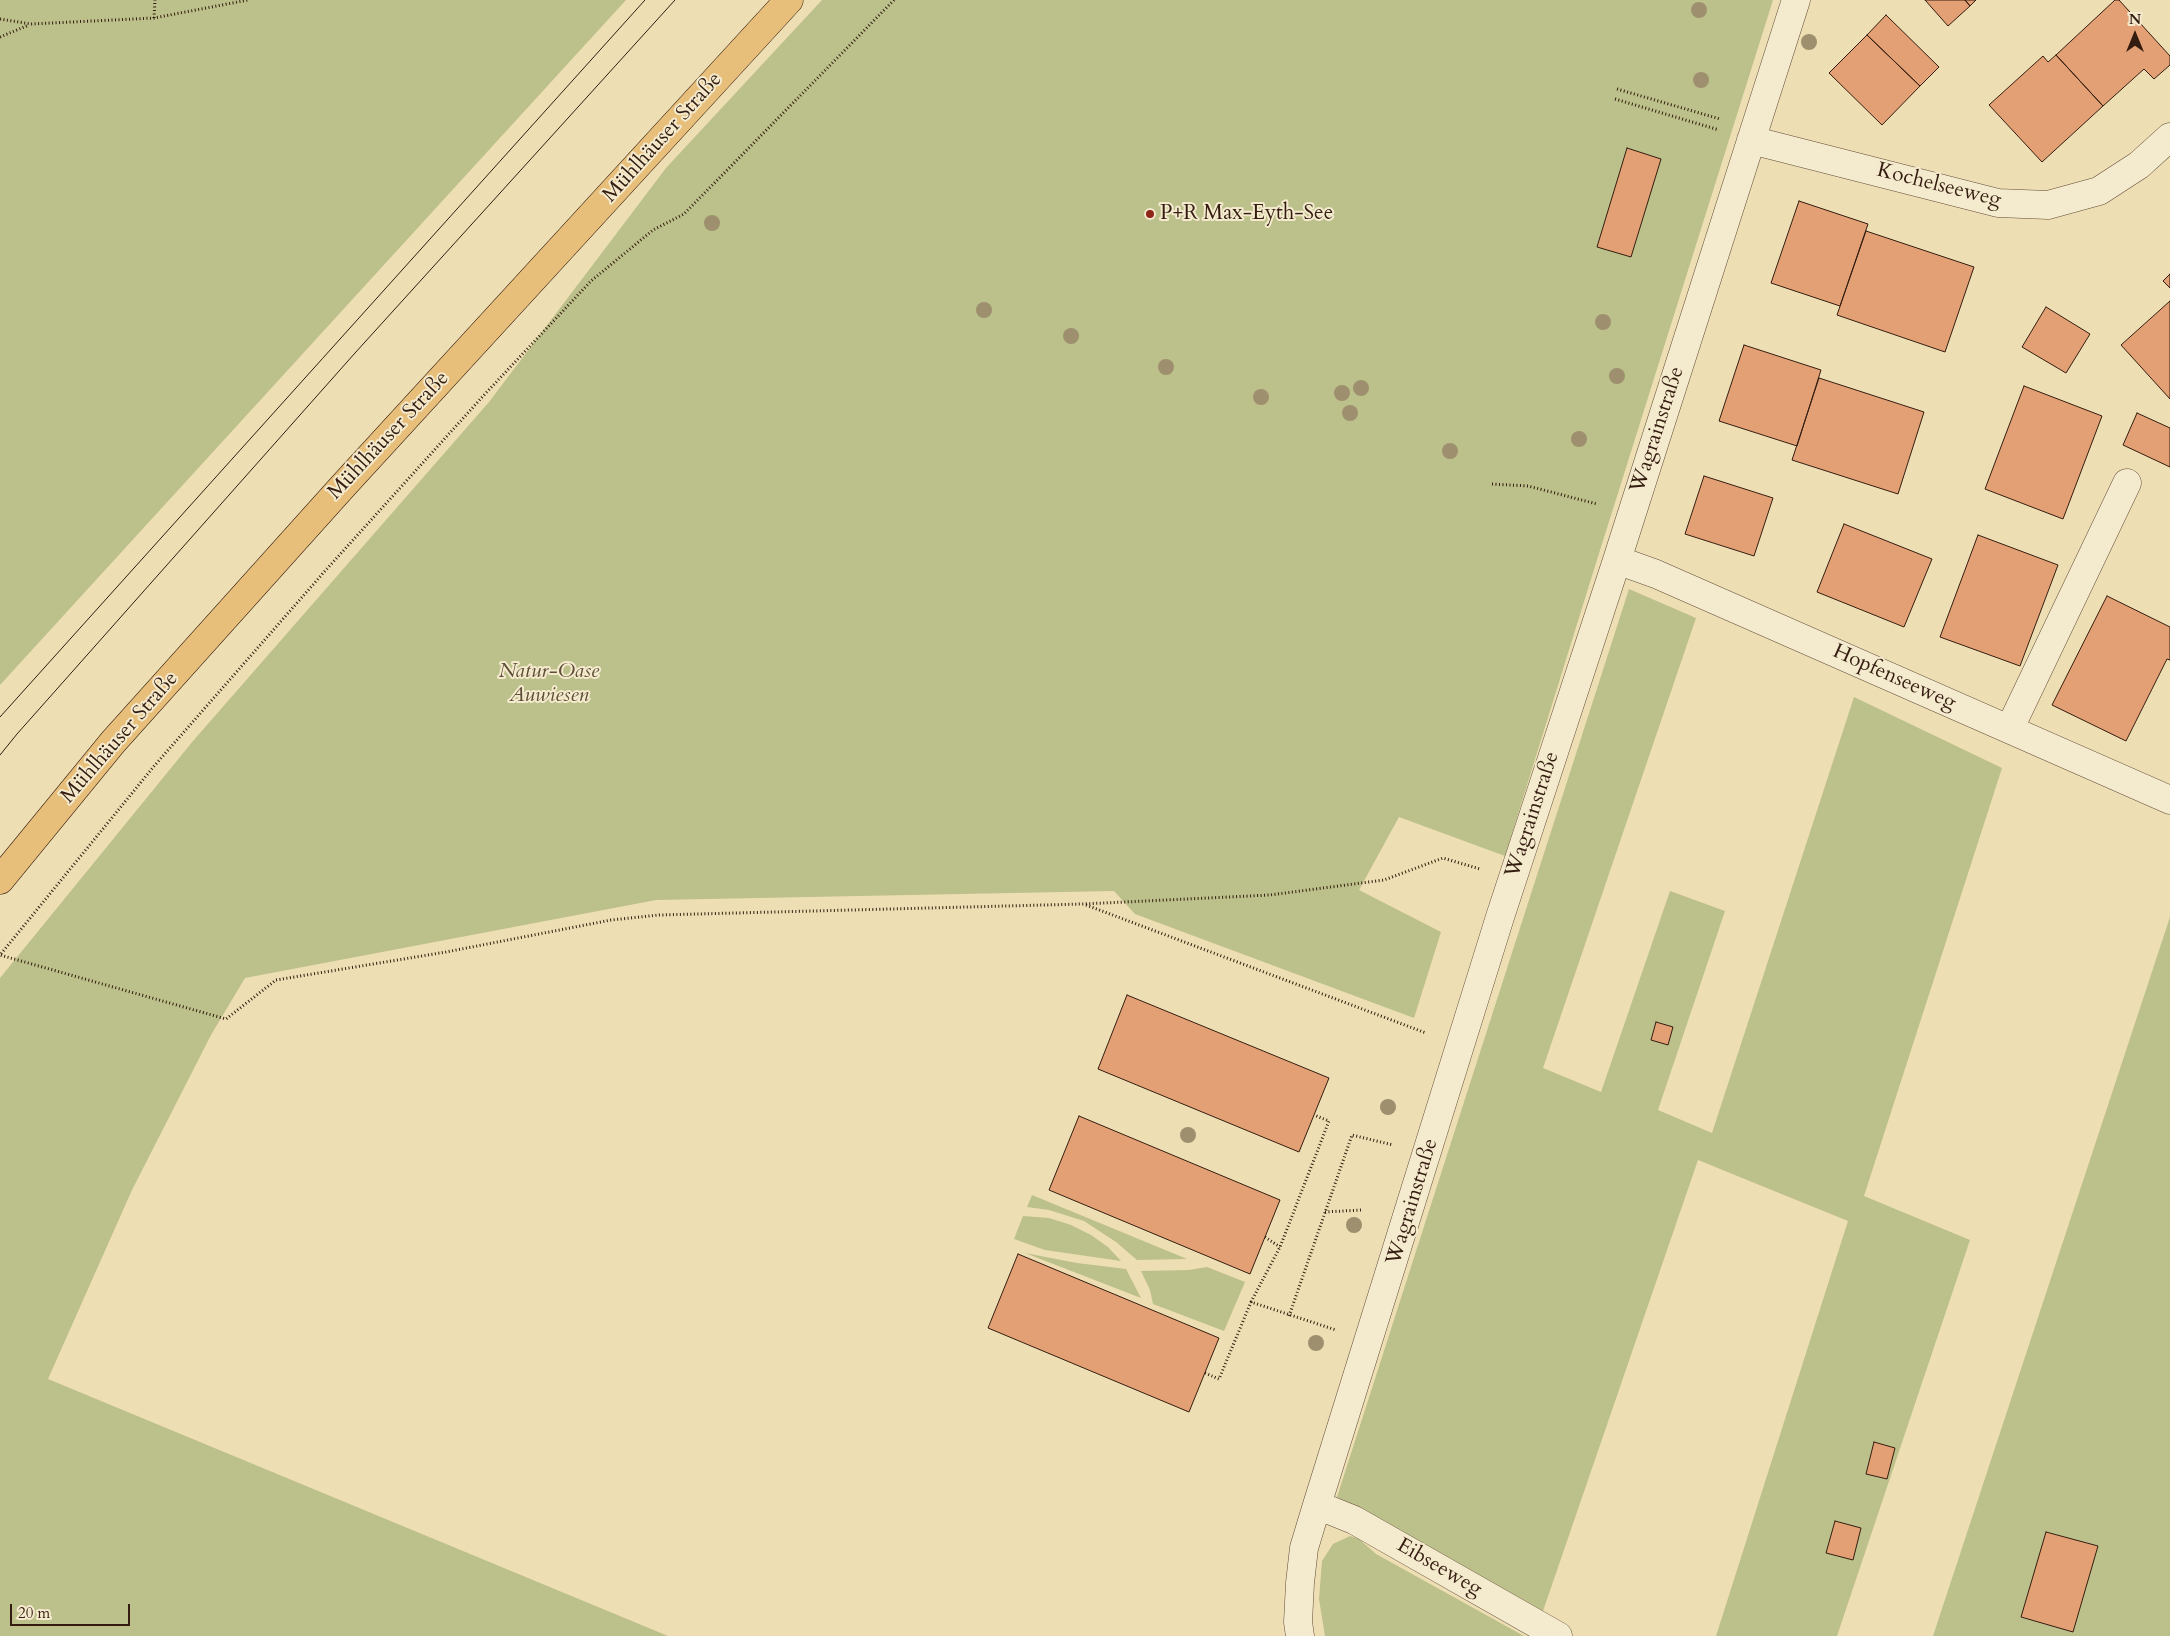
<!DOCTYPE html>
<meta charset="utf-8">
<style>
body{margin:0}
#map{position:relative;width:2170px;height:1636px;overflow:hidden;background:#eedeb3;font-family:Cardo,serif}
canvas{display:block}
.north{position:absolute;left:2110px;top:10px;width:50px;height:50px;-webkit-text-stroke:4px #f4eace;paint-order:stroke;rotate:0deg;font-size:14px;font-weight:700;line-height:20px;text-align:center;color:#341d10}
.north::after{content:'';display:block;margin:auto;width:18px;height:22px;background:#341d10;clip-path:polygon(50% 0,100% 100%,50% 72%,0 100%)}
.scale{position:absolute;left:10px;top:1604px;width:120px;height:22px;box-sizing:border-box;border:2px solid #341d10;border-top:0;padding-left:6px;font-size:15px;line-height:18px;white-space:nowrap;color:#341d10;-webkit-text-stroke:4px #f4eace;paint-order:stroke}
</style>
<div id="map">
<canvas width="2170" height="1636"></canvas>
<div class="north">N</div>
<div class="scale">20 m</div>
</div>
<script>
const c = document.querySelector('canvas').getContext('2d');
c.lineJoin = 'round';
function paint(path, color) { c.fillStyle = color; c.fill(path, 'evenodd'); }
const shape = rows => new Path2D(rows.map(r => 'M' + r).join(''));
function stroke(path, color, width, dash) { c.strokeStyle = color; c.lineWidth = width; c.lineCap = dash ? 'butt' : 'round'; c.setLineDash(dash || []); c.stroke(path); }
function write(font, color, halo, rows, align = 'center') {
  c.font = font + ' Cardo,serif'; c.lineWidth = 4; c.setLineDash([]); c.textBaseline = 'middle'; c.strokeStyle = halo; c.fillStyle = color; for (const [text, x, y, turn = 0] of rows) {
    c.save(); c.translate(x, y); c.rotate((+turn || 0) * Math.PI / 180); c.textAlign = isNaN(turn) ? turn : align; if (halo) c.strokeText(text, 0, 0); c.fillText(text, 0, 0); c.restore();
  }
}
const green = shape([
 [0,0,626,0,0,685],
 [822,0,1773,0,1596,563,1505,856,1399,817,1359,890,1441,932,1414,1018,1135,914,1114,891,656,900,245,978,211,1035,132,1190,48,1379,668,1636,0,1636,0,978,193,741,489,402,666,168],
 [1629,589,1696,618,1543,1068,1601,1092,1670,891,1725,911,1658,1110,1712,1133,1854,697,2002,768,1864,1196,1970,1240,1837,1636,1716,1636,1848,1221,1698,1160,1543,1611,1337,1497],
 [2170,917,2170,1636,1933,1636],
 [1032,1195,1187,1259,1137,1260,1116,1242,1084,1221,1049,1210,1027,1207],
 [1023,1216,1049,1218,1071,1225,1091,1235,1108,1247,1121,1261,1045,1250,1014,1239],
 [1025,1253,1077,1263,1126,1269,1141,1298],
 [1207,1267,1245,1282,1224,1331,1153,1304,1150,1290,1141,1271,1189,1270],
 [1350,1536,1359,1539,1376,1554,1524,1636,1325,1636,1319,1599,1322,1561,1333,1544]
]);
const building = shape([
 [1925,0,1965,0,1970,6,1948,26,1925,0],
 [1965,0,1976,0,1970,6,1965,0],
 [2115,0,2119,0,2170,56,2170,65,2154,79,2144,69,2103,106,2056,55,2115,0],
 [1886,15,1939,67,1920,86,1867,35,1886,15],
 [1867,35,1920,86,1882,125,1829,73,1867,35],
 [2056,55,2103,106,2042,162,1989,105,2043,56,2048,62,2056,55],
 [1627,148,1661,159,1631,257,1597,247,1627,148],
 [1799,201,1868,224,1840,306,1771,283,1799,201],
 [1866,231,1974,267,1945,352,1837,315,1866,231],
 [2170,274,2170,288,2163,281,2170,274],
 [2170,301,2170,399,2121,345,2170,301],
 [2046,307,2090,334,2066,373,2022,347,2046,307],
 [1744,345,1821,370,1797,446,1719,421,1744,345],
 [1819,378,1924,412,1898,494,1792,460,1819,378],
 [2024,386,2102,416,2063,519,1985,489,2024,386],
 [2137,413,2170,428,2170,467,2123,445,2137,413],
 [1704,476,1773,498,1754,556,1685,534,1704,476],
 [1844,524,1932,559,1904,627,1817,592,1844,524],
 [1978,535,2058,565,2020,666,1940,637,1978,535],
 [2107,596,2170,627,2170,660,2167,659,2126,741,2052,705,2107,596],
 [1127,995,1329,1078,1299,1152,1098,1069,1127,995],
 [1656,1022,1673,1027,1668,1045,1651,1040,1656,1022],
 [1079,1116,1280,1200,1250,1274,1049,1190,1079,1116],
 [1018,1254,1219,1338,1189,1412,988,1328,1018,1254],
 [1874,1442,1895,1448,1887,1479,1866,1474,1874,1442],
 [1835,1521,1861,1528,1853,1560,1826,1553,1835,1521],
 [2046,1532,2098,1546,2073,1632,2021,1617,2046,1532]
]);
const path = shape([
 [894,0,684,214,653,230,591,281,485,394,325,571,155,765,0,955,226,1019,276,980,446,952,611,920,659,915,1083,904,1270,895,1384,880,1443,858,1480,869],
 [154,18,155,0],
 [0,19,31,24,154,18,248,0],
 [0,37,29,25],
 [1617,89,1720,119],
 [1615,99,1719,130],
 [1492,484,1528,486,1597,504],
 [1086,905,1426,1033],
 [1325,1212,1361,1210],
 [1265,1237,1280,1247],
 [1251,1302,1280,1247,1329,1121,1314,1115],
 [1289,1316,1352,1135,1393,1145],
 [1205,1373,1219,1379,1251,1302,1336,1330]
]);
const minor = shape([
 [1751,140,1998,203,2048,205,2099,191,2139,165,2170,137],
 [1617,560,1656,574,2170,800],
 [2010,728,2127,483],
 [1317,1505,1354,1520,1558,1636],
 [1300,1636,1298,1622,1300,1583,1304,1548,1317,1505,1500,917,1617,560,1796,0]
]);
const major = shape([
 [0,880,113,742,343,486,789,0]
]);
const tram = shape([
 [0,717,645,0],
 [0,755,17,734,355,353,675,0]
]);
const trees = [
 [1699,10],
 [1809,42],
 [1701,80],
 [712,223],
 [984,310],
 [1603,322],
 [1071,336],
 [1166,367],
 [1617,376],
 [1361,388],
 [1342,393],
 [1261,397],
 [1350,413],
 [1579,439],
 [1450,451],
 [1388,1107],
 [1188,1135],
 [1354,1225],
 [1316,1343]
];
const markers = [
 [1150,214,5,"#8f2418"]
];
const streetNames = [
 ["Mühlhäuser Straße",663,138,-48],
 ["Kochelseeweg",1939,186,14],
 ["Wagrainstraße",1658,430,-72],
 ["Mühlhäuser Straße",389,436,-47],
 ["Hopfenseeweg",1894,678,24],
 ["Mühlhäuser Straße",120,738,-49],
 ["Wagrainstraße",1533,815,-72],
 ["Wagrainstraße",1413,1202,-73],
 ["Eibseeweg",1439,1568,30]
];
const poiNames = [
 ["P+R Max-Eyth-See",1160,214]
];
const parkNames = [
 ["Natur-Oase",549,672],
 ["Auwiesen",549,696]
];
paint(green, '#bcc08a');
paint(building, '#e2a074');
stroke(building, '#341d10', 1);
stroke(minor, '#624d39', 29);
stroke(major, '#341d10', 29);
stroke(path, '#341d10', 3, [1, 2.5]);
stroke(minor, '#f4eace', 28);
stroke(major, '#e7bf7a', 28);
stroke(tram, '#341d10', 1);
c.fillStyle = '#9e8f6e';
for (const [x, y] of trees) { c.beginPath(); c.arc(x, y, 8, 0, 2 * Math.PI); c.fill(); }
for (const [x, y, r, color] of markers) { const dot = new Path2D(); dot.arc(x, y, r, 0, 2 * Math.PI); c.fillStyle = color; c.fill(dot); stroke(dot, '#f4eace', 2); }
write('21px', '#341d10', '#f4eace', streetNames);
write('21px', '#341d10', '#f4eace', poiNames, 'left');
write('italic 21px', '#5d4e35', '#f4eace', parkNames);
</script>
